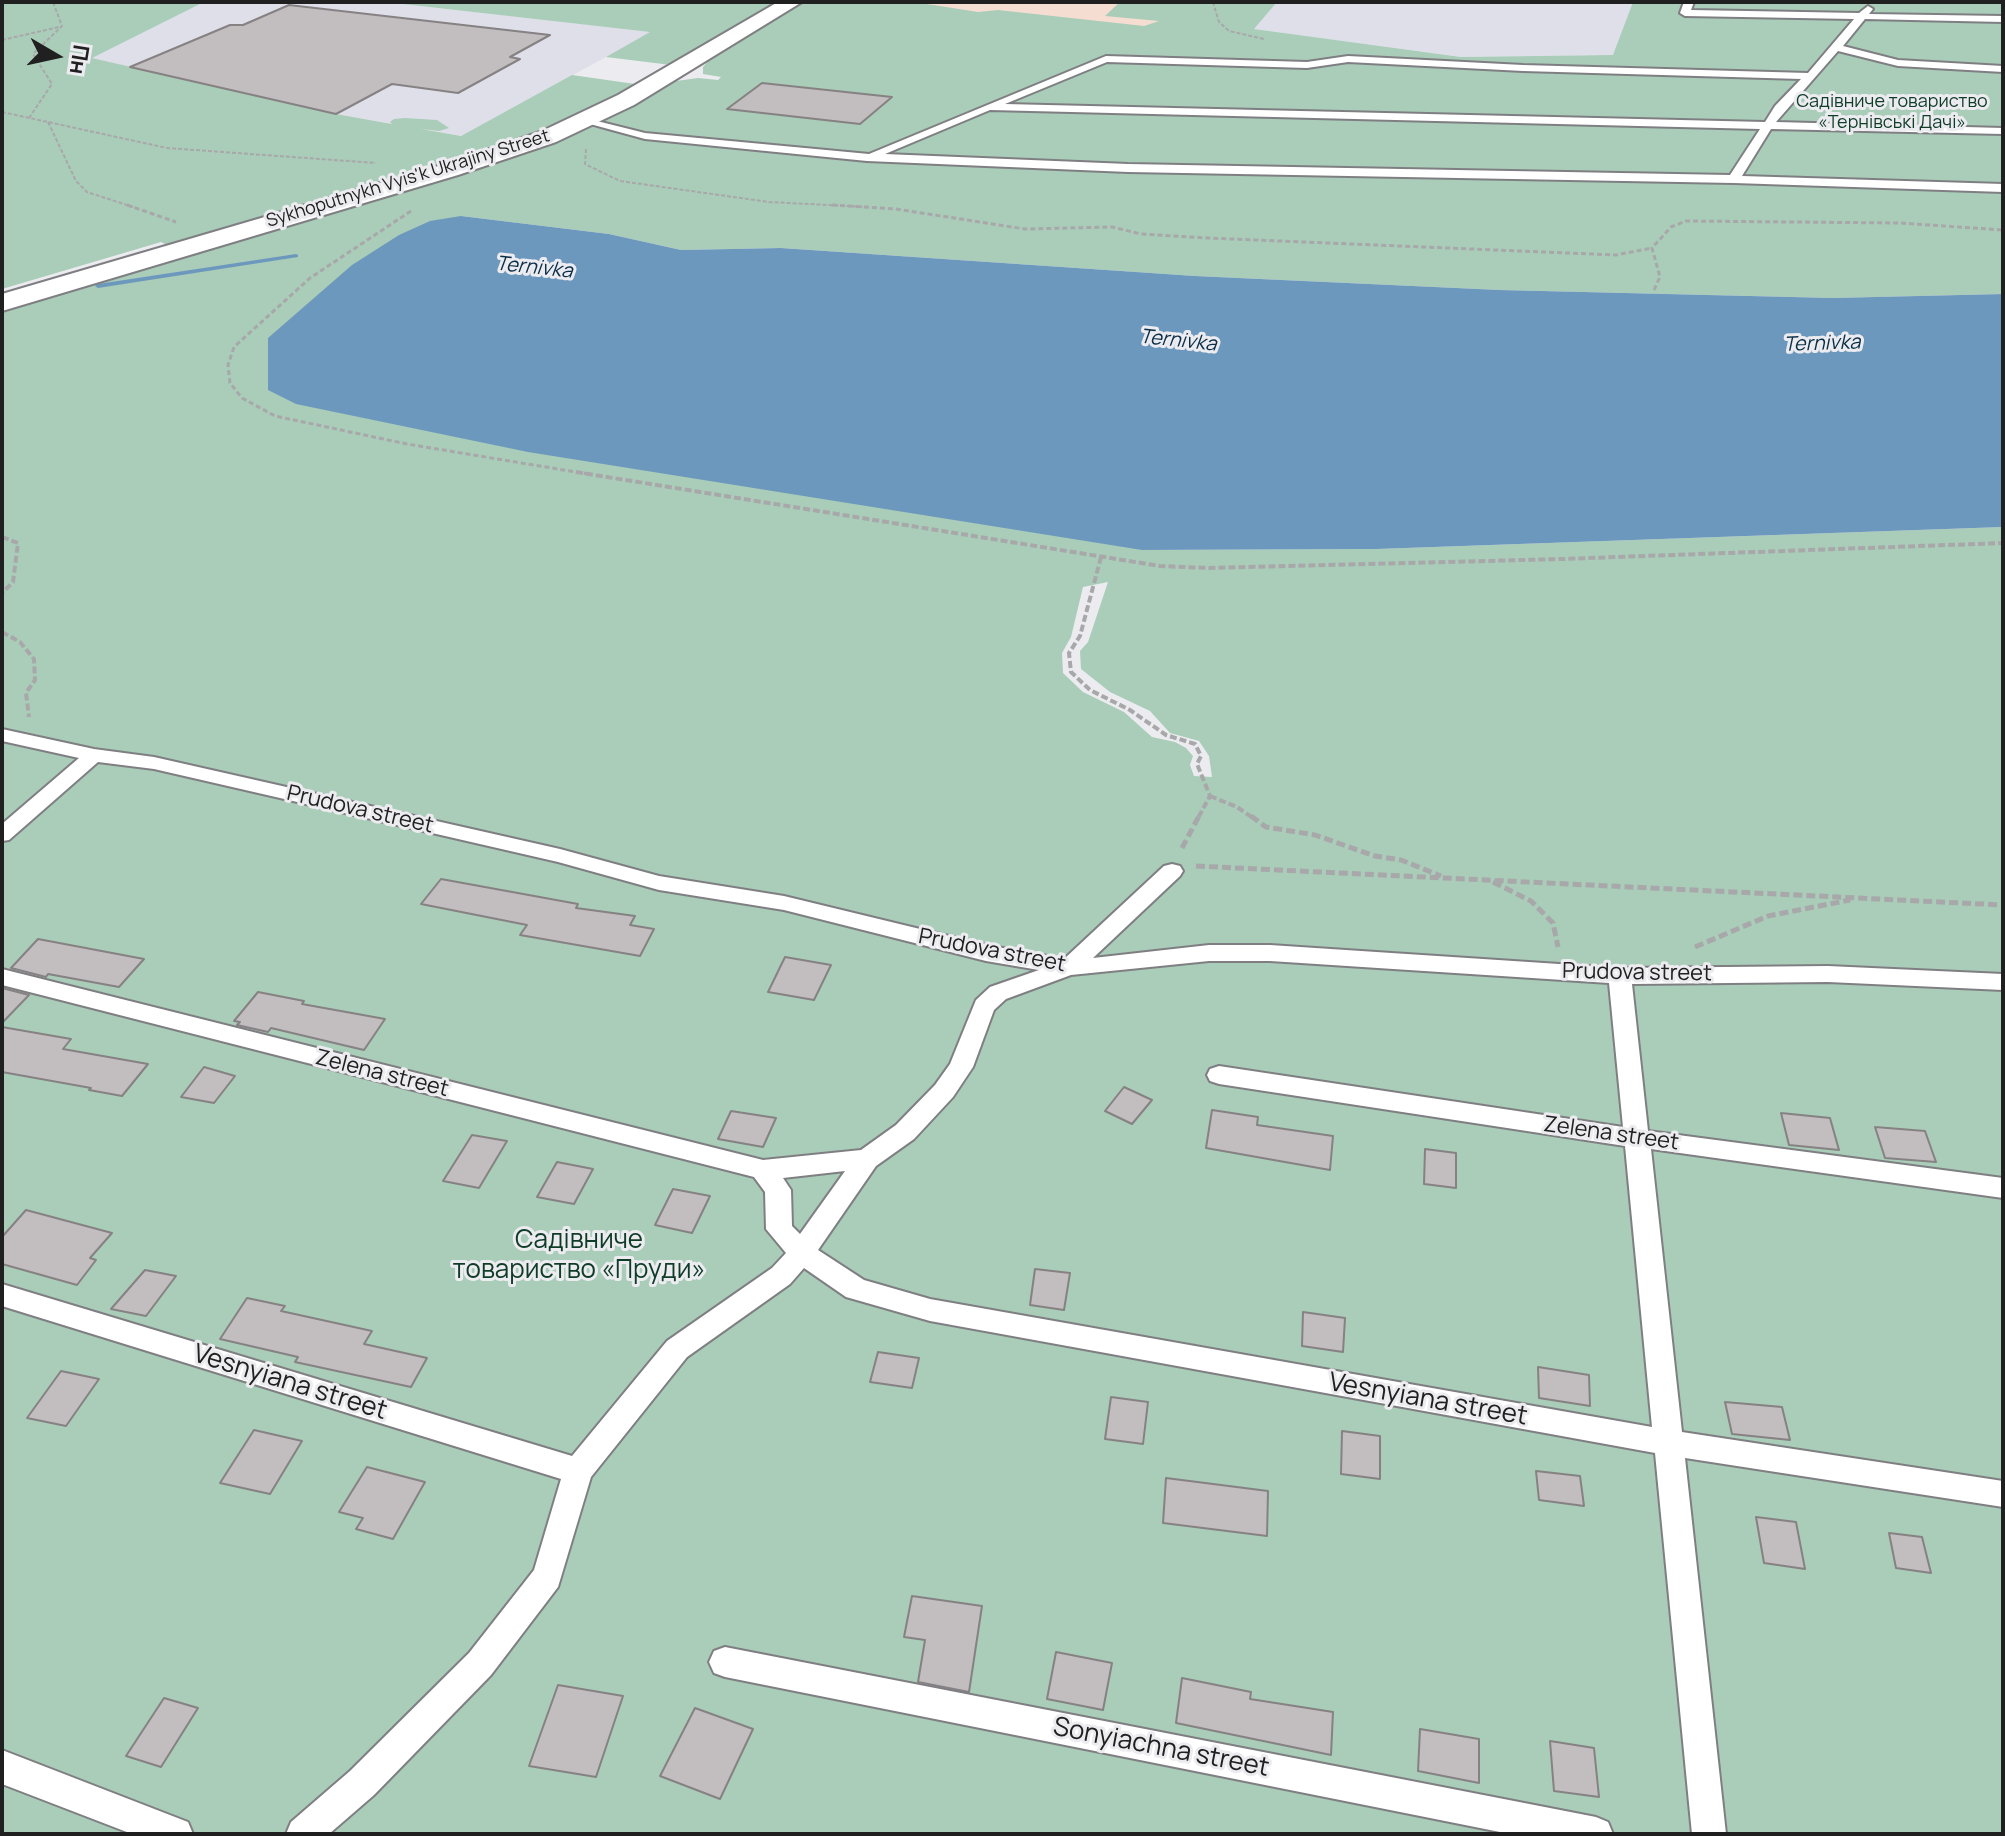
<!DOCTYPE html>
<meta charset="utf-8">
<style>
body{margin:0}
#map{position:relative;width:2005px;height:1836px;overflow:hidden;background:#ececf0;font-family:Manrope,sans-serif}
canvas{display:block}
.frame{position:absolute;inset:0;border:4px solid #202021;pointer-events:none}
.north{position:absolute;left:16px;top:16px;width:80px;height:80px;-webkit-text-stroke:6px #ececf0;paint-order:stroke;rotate:99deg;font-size:22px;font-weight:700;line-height:32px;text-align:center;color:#202021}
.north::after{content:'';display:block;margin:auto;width:28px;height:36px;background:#202021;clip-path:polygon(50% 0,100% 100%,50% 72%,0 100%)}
</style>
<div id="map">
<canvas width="2005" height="1836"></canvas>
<div class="frame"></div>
<div class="north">Пн</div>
</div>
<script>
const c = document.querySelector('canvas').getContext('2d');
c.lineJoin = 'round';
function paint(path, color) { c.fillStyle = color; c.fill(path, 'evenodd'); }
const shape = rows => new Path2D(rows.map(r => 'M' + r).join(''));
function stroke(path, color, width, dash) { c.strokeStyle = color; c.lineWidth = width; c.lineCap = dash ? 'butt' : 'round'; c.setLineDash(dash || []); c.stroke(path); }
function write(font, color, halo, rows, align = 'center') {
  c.font = font + ' Manrope,sans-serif'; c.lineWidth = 6; c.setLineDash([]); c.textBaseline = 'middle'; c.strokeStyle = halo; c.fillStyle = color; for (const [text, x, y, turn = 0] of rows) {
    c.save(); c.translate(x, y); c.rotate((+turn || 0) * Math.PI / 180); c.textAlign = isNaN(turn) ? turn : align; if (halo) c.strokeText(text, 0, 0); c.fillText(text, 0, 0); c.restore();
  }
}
const commercial = shape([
 [882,2,1183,2,1161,21,1132,29]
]);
const built = shape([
 [204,2,385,2,652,32,461,136,336,114,91,58],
 [1277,2,1633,2,1614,55,1461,57,1253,29]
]);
const green = shape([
 [2,2,204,2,92,58,336,114,392,124,390,122,394,119,405,118,437,120,449,128,439,131,421,129,461,136,572,75,642,85,542,135,171,247,161,242,2,289],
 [385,2,771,2,777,3,671,65,606,57,650,32],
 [805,2,914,2,978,12,998,10,1144,26,1159,21,1105,16,1120,2,1277,2,1254,29,1461,57,1613,55,1633,2,2003,2,2003,294,1833,298,1500,290,1195,276,781,248,681,250,609,234,461,216,1142,550,1377,549,2003,527,2003,1834,2,1834,2,310,372,202,588,126,640,137,600,121,669,82,698,78,718,80,721,77,703,74,703,67,710,59],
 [1108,582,1088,642,1080,651,1081,669,1110,692,1150,711,1170,733,1199,741,1209,756,1212,777,1194,776,1190,765,1193,756,1186,748,1175,742,1152,737,1124,712,1083,692,1063,673,1062,653,1071,637,1083,587]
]);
const water = shape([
 [461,216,609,234,681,250,781,248,1195,276,1500,290,1833,298,2003,294,2003,527,1377,549,1142,550,528,452,296,404,268,390,268,338,352,265,399,235,430,221]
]);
const stream = shape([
 [296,254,298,255,298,257,98,288,95,286,98,284,296,254]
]);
const building = shape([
 [289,5,550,35,510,57,520,59,458,93,392,84,336,114,130,67,230,25,243,25,289,5],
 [762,83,892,97,860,124,727,109,762,83],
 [441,879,578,904,576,908,635,916,630,925,654,929,640,956,520,935,527,925,421,904,441,879],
 [38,939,144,959,119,987,48,974,46,977,11,968,38,939],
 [785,957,831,965,814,1000,768,992,785,957],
 [2,988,29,995,2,1023,2,988],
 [258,992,304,1001,302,1004,385,1019,364,1050,271,1028,268,1032,237,1025,240,1022,234,1021,258,992],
 [2,1027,71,1039,63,1049,148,1064,122,1096,89,1090,91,1088,2,1072,2,1027],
 [204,1067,235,1076,214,1103,181,1097,204,1067],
 [1124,1087,1152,1100,1132,1124,1105,1111,1124,1087],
 [1212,1110,1258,1117,1257,1125,1333,1136,1330,1170,1206,1148,1212,1110],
 [731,1111,776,1118,763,1147,718,1139,731,1111],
 [1781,1113,1830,1118,1839,1150,1789,1145,1781,1113],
 [1875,1127,1925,1131,1936,1162,1885,1158,1875,1127],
 [472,1135,507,1141,479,1188,443,1181,472,1135],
 [1425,1149,1456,1153,1456,1188,1424,1184,1425,1149],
 [557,1162,593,1169,574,1204,537,1197,557,1162],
 [673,1189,710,1196,692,1233,655,1225,673,1189],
 [26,1210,112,1233,90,1258,96,1260,77,1285,2,1264,2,1237,26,1210],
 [1035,1269,1070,1273,1064,1310,1030,1305,1035,1269],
 [145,1270,176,1276,146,1316,111,1309,145,1270],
 [247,1298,285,1306,281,1311,372,1331,364,1344,427,1358,411,1387,295,1362,298,1357,220,1339,247,1298],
 [1303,1312,1345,1318,1343,1352,1302,1346,1303,1312],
 [878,1352,919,1358,912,1388,870,1382,878,1352],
 [1538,1367,1589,1375,1590,1406,1539,1398,1538,1367],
 [61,1371,99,1379,66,1426,27,1418,61,1371],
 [1111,1397,1148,1402,1143,1444,1105,1439,1111,1397],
 [1725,1402,1782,1407,1790,1440,1732,1434,1725,1402],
 [254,1430,302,1441,270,1494,220,1483,254,1430],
 [1342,1431,1380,1436,1380,1479,1341,1474,1342,1431],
 [367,1467,425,1482,393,1539,356,1529,363,1518,339,1512,367,1467],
 [1536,1471,1580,1476,1584,1506,1539,1500,1536,1471],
 [1166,1478,1268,1491,1267,1536,1163,1523,1166,1478],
 [1756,1517,1796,1522,1805,1569,1764,1563,1756,1517],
 [1889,1533,1922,1537,1931,1573,1896,1568,1889,1533],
 [912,1596,982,1606,969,1692,918,1682,925,1640,904,1637,912,1596],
 [1056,1652,1112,1663,1103,1710,1047,1699,1056,1652],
 [1182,1678,1251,1692,1250,1699,1333,1712,1331,1755,1176,1723,1182,1678],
 [558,1685,623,1696,596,1777,529,1766,558,1685],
 [164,1698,198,1708,161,1767,126,1756,164,1698],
 [695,1708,753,1729,720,1799,660,1776,695,1708],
 [1420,1729,1479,1739,1479,1783,1418,1771,1420,1729],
 [1550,1741,1594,1748,1599,1797,1554,1791,1550,1741]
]);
const pathFar3 = shape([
 [1213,2,1219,22,1229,31,1264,39],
 [2,40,59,27],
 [2,112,167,148,376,163],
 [29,118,52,84,33,54,62,26,53,2],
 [48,122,76,181,87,192,133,207],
 [586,149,585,164,620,181,769,202,868,207]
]);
const pathFar2 = shape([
 [127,205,176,222],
 [832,205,896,209,1025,229,1112,227,1141,234,1208,238,1616,255,1652,248],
 [411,211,310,278,234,347,228,365,230,383,242,398,275,416,407,444,588,474],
 [1654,290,1660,277,1652,248,1671,227,1686,221,1900,223,2003,230]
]);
const pathFar1 = shape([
 [576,472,1160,566,1209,568,1562,559,2003,543],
 [2,537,18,543,13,582,2,593],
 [1101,557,1080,636,1069,653,1071,672,1090,690,1130,710,1166,735,1195,744,1201,756,1197,764,1210,796,1198,818],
 [2,632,20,642,34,659,35,680,26,693,29,717],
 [1210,796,1237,807,1253,818]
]);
const path = shape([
 [1251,816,1266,827,1315,835,1375,856,1401,860,1441,876],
 [1182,848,1199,816],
 [1196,866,2003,905],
 [1493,882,1531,901,1553,923,1558,947],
 [1695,947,1768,916,1850,900]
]);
const service = shape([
 [1684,2,1694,2,1691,10,1859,13,1868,6,1873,9,1869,14,2003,16,2003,22,1865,19,1843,46,1898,60,2003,66,2003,72,1898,66,1838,51,1776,122,2003,128,2003,134,1771,129,1742,176,2003,184,2003,192,1734,183,1128,172,867,161,645,139,579,121,585,118,645,133,869,154,1106,56,1307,62,1348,56,1523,65,1808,73,1854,19,1685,16,1680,13,1684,2],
 [1107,62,1307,68,1348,62,1523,71,1801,79,1775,106,1765,122,1005,104,1107,62],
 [990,110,1760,129,1730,175,1128,164,885,154,990,110],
 [2,729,94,749,154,757,560,849,659,876,784,896,986,945,1064,959,1164,866,1172,864,1180,866,1183,871,1180,876,1093,958,1209,945,1270,945,1620,968,1828,966,2003,974,2003,990,1828,982,1632,984,1648,1131,2003,1178,2003,1198,1651,1149,1682,1432,2003,1481,2003,1507,1685,1458,1726,1834,1692,1834,1655,1453,930,1321,846,1297,804,1268,790,1284,687,1357,591,1477,558,1587,491,1675,374,1795,329,1834,286,1834,291,1822,350,1771,469,1653,534,1570,561,1479,2,1306,2,1284,572,1456,667,1341,772,1268,786,1253,766,1229,765,1192,754,1177,2,985,2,969,763,1160,861,1150,896,1125,935,1085,950,1064,976,1000,990,987,1039,970,986,961,784,910,659,890,558,862,154,769,98,762,9,840,2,841,2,824,79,758,2,741,2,729],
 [1209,961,1270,961,1609,983,1623,1127,1219,1066,1210,1069,1207,1075,1210,1081,1219,1084,1625,1146,1652,1427,930,1299,864,1280,818,1250,876,1166,914,1139,953,1097,973,1067,994,1010,1006,999,1071,975,1209,961],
 [845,1171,800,1234,792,1226,791,1190,783,1178,845,1171],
 [725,1647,1596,1817,1608,1822,1613,1834,1510,1834,725,1677,714,1673,709,1662,714,1651,725,1647],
 [2,1750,188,1822,193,1834,132,1834,2,1784,2,1750]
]);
const tertiary = shape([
 [778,2,802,2,634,105,556,142,458,175,2,311,2,294,442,165,540,132,618,95,778,2]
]);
const farParknames = [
 ["Садівниче товариство",1892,102],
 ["«Тернівські Дачі»",1892,123]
];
const farStreetnames = [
 ["Sykhoputnykh Vyis'k Ukrajiny Street",408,179,-17]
];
const farWaternames = [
 ["Ternivka",534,268,6],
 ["Ternivka",1178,341,6],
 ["Ternivka",1822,344,-2]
];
const streetNames = [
 ["Prudova street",360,810,13],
 ["Prudova street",992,951,11],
 ["Prudova street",1637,973,1],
 ["Zelena street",382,1074,14],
 ["Zelena street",1611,1134,8]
];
const nearParknames = [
 ["Садівниче",579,1241],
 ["товариство «Пруди»",579,1271]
];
const nearStreetnames = [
 ["Vesnyiana street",290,1383,17],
 ["Vesnyiana street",1428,1400,10],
 ["Sonyiachna street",1161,1748,11]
];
paint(commercial, '#f5ddd2');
paint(built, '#dfdfea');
paint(green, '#a9cdb8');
paint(water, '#6d98bd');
paint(stream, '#6d98bd');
paint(building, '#c2bdbf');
stroke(building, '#868283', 2);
stroke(service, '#7f7f83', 4);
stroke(tertiary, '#7f7f83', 4);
stroke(pathFar3, '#a8a8ab', 2, [4, 2]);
stroke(pathFar2, '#a8a8ab', 3, [5, 3]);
stroke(pathFar1, '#a8a8ab', 4, [7, 3]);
stroke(path, '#a8a8ab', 5, [9, 4]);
paint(service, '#fff');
paint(tertiary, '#fff');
write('18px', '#0f3c27', '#ececf0', farParknames);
write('18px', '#202021', '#ececf0', farStreetnames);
write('italic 20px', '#0a2e48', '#ececf0', farWaternames);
write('22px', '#202021', '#ececf0', streetNames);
write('26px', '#0f3c27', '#ececf0', nearParknames);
write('26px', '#202021', '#ececf0', nearStreetnames);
</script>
